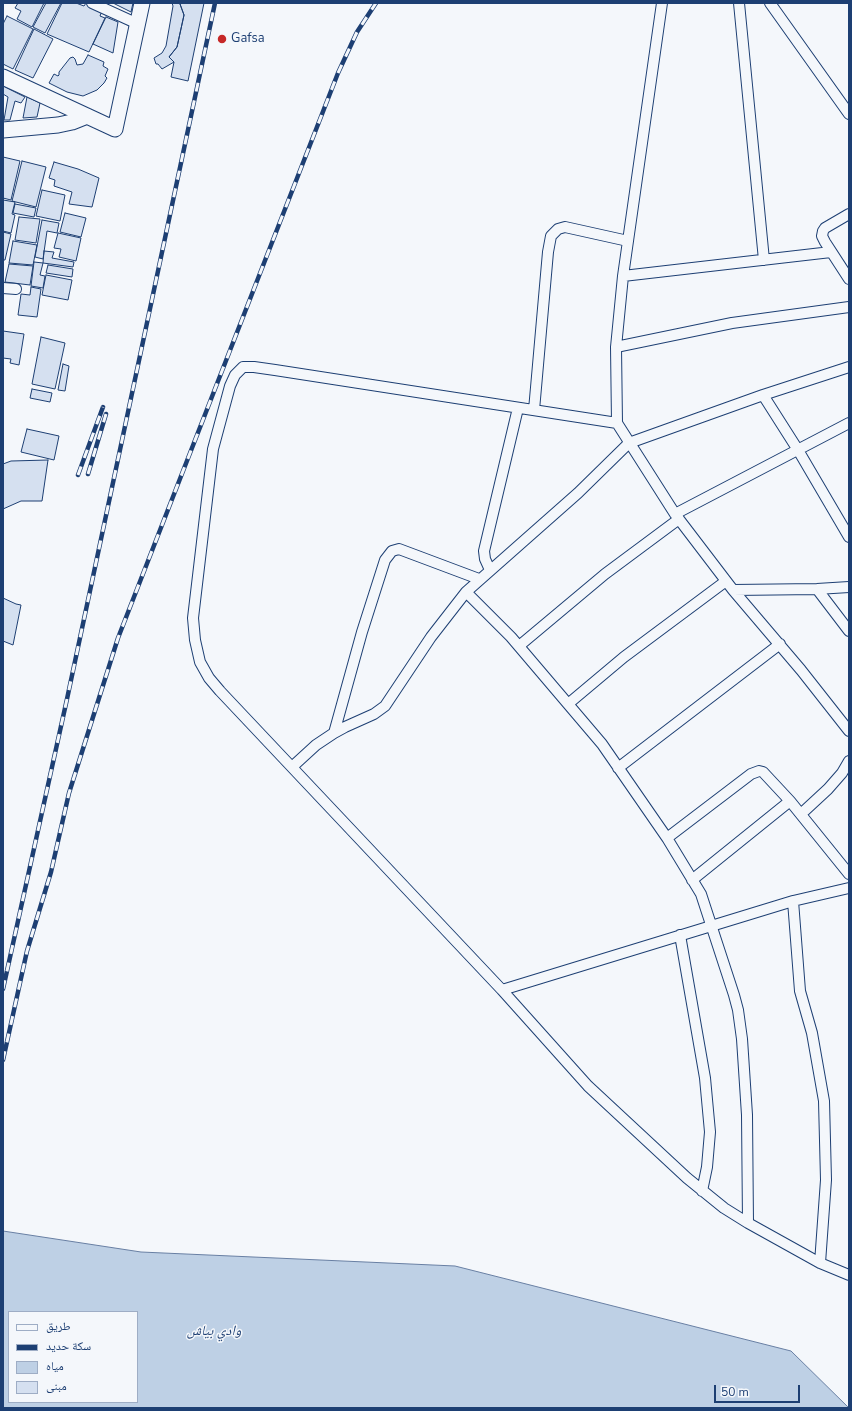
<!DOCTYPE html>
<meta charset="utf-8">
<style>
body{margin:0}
#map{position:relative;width:852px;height:1411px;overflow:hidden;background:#f4f7fb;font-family:"Nunito Sans","Noto Naskh Arabic",sans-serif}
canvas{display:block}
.frame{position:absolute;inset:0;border:4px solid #1d3f73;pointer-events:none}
.legend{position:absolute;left:8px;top:1311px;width:130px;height:92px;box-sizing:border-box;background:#f4f7fb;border:1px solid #9eadc5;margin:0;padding:5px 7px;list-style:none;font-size:12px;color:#1d3f73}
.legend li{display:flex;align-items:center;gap:8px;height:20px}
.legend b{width:20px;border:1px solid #9eadc5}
.scale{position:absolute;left:714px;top:1385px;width:86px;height:18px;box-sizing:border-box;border:2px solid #1d3f73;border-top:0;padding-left:5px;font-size:12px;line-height:14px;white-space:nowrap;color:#1d3f73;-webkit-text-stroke:3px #f4f7fb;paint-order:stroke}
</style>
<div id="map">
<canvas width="852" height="1411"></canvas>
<div class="frame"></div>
<ul class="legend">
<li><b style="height:5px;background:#f4f7fb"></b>طريق</li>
<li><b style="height:5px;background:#1d3f73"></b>سكة حديد</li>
<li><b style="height:11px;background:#bed0e5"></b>مياه</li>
<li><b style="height:11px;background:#d5e0f0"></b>مبنى</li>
</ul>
<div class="scale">50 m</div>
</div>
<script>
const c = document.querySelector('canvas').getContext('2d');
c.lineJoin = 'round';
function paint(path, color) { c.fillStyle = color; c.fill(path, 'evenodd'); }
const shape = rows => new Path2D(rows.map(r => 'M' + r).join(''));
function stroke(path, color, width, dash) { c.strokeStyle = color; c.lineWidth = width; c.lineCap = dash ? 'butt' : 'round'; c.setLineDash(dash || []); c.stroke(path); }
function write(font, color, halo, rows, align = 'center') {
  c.font = font + ' "Nunito Sans","Noto Naskh Arabic",sans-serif'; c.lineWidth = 3; c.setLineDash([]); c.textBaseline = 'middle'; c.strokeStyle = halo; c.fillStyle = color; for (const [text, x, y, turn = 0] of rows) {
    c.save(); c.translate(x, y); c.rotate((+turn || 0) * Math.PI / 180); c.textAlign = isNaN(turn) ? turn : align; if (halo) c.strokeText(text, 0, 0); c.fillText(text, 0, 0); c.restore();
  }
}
const water = shape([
 [3,1231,141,1252,455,1266,791,1351,849,1408,3,1408,3,1231],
 [9,1312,137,1312,137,1402,9,1402,9,1312]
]);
const building = shape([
 [18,3,44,3,32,27,17,19,21,11,15,8,18,3],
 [46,3,61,3,45,33,33,27,46,3],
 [62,3,76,3,84,6,86,3,87,3,102,11,100,16,105,18,89,52,47,34,62,3],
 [113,3,133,3,131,12,113,3],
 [172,3,182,3,180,4,184,15,177,47,169,57,174,62,162,69,158,64,156,64,154,58,162,53,166,46,173,6,172,3],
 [182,3,204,3,188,81,171,77,174,62,169,57,177,47,184,15,180,4,182,3],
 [7,16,33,29,13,69,3,64,3,24,7,16],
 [106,17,118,22,113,53,93,44,106,17],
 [34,29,53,39,33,78,15,70,34,29],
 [88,55,104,62,103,66,108,69,105,76,107,78,104,83,97,90,83,96,67,92,49,83,54,74,58,76,59,75,59,72,70,58,73,57,75,59,77,65,83,64,88,55],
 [3,86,25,97,21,103,15,101,10,120,4,120,8,97,3,94,3,86],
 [27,97,40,103,37,117,23,118,27,97],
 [3,157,20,161,11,200,3,198,3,157],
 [22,161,46,167,36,207,12,201,22,161],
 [54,162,78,169,99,178,92,207,69,204,72,192,54,186,55,180,49,178,54,162],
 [42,190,65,195,60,221,36,216,42,190],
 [3,200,15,202,12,214,15,215,11,233,3,231,3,200],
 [15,204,36,208,34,217,13,213,15,204],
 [65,213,86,218,81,237,60,232,65,213],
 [19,217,40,219,36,243,15,240,19,217],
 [42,220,59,223,57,233,47,231,43,259,35,257,42,220],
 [3,232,11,234,5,260,3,260,3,232],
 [58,233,81,238,76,261,59,257,61,249,54,248,58,233],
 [13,241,37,245,33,265,9,263,13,241],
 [44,251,54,252,52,258,74,262,73,267,43,263,44,251],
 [34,262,43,263,40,275,45,276,43,288,31,286,34,262],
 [9,264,33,266,30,285,5,282,9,264],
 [48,265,73,269,72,277,46,273,48,265],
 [46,275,72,280,68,300,42,295,46,275],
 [31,287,41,289,37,317,18,315,21,294,30,295,31,287],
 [3,331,24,334,19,365,10,363,11,359,3,358,3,331],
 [41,337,65,343,55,389,32,384,41,337],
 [63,364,69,366,65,391,58,390,63,364],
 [32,389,52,393,50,402,30,398,32,389],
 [27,429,59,436,54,460,21,452,27,429],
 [48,460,42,501,21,501,3,509,3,464,11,461,48,460],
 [3,598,16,604,21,605,13,645,3,641,3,598]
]);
const street = shape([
 [92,3,138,24],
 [662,3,623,276,616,347,617,423,675,514,733,590,817,589,849,587],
 [739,3,764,260],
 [770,3,849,114],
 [849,214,825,228,823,231,822,236,825,242,849,279],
 [623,276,831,252],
 [3,288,16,289],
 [616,347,732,323,849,307],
 [763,395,798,450,849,537],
 [534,410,548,252,551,236,558,229,565,227,628,241],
 [617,423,275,370,254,367,243,367,235,375,230,386,213,449,193,618,195,640,200,662,209,678,220,691,502,990,588,1086,687,1178,724,1208,748,1223,820,1263,849,1275],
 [675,514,849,423],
 [490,570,485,559,484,551,518,408],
 [817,589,849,631],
 [733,590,801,670,849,731],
 [519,646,605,574,679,519],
 [568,704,624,657,726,581],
 [334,733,362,632,385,560,392,551,399,549,479,579],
 [292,767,316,745,334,733,345,727,374,714,385,706,431,637,466,592],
 [618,768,780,644],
 [801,814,828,789,842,773,849,761],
 [667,838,751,774,759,771,763,772,790,801,849,874],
 [692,880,790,801],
 [793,901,800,991,812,1033,824,1101,826,1180,820,1263],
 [680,935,705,1078,710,1132,707,1167,702,1191],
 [502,990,793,901,849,888],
 [748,1223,747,1115,742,1039,738,1010,734,995,701,894,667,838,602,744,511,637,466,592,578,493,629,443,763,395,849,367]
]);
const secondary = shape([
 [3,77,115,129,142,3],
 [3,130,58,125,72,122,87,116]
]);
const rail = shape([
 [88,474,106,414],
 [78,475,103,407],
 [3,989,67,699,215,3],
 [3,1060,27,951,51,872,69,793,118,638,338,73,357,32,376,3]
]);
const markers = [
 [222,39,5,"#c62828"]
];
const poiNames = [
 ["Gafsa",231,39]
];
const waterNames = [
 ["وادي بياش",214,1332]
];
paint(water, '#bed0e5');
stroke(water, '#687fa3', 1);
paint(building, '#d5e0f0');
stroke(building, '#1d3f73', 1);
stroke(street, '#1d3f73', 12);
stroke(secondary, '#1d3f73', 17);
stroke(street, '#f4f7fb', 10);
stroke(secondary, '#f4f7fb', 15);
stroke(rail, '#1d3f73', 4.5);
stroke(rail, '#f4f7fb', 3, [9]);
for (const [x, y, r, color] of markers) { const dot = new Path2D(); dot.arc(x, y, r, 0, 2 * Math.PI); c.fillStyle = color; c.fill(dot); stroke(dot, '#f4f7fb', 1.5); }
write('13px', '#1d3f73', '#f4f7fb', poiNames, 'left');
write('italic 14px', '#1d3f73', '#f4f7fb', waterNames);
</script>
